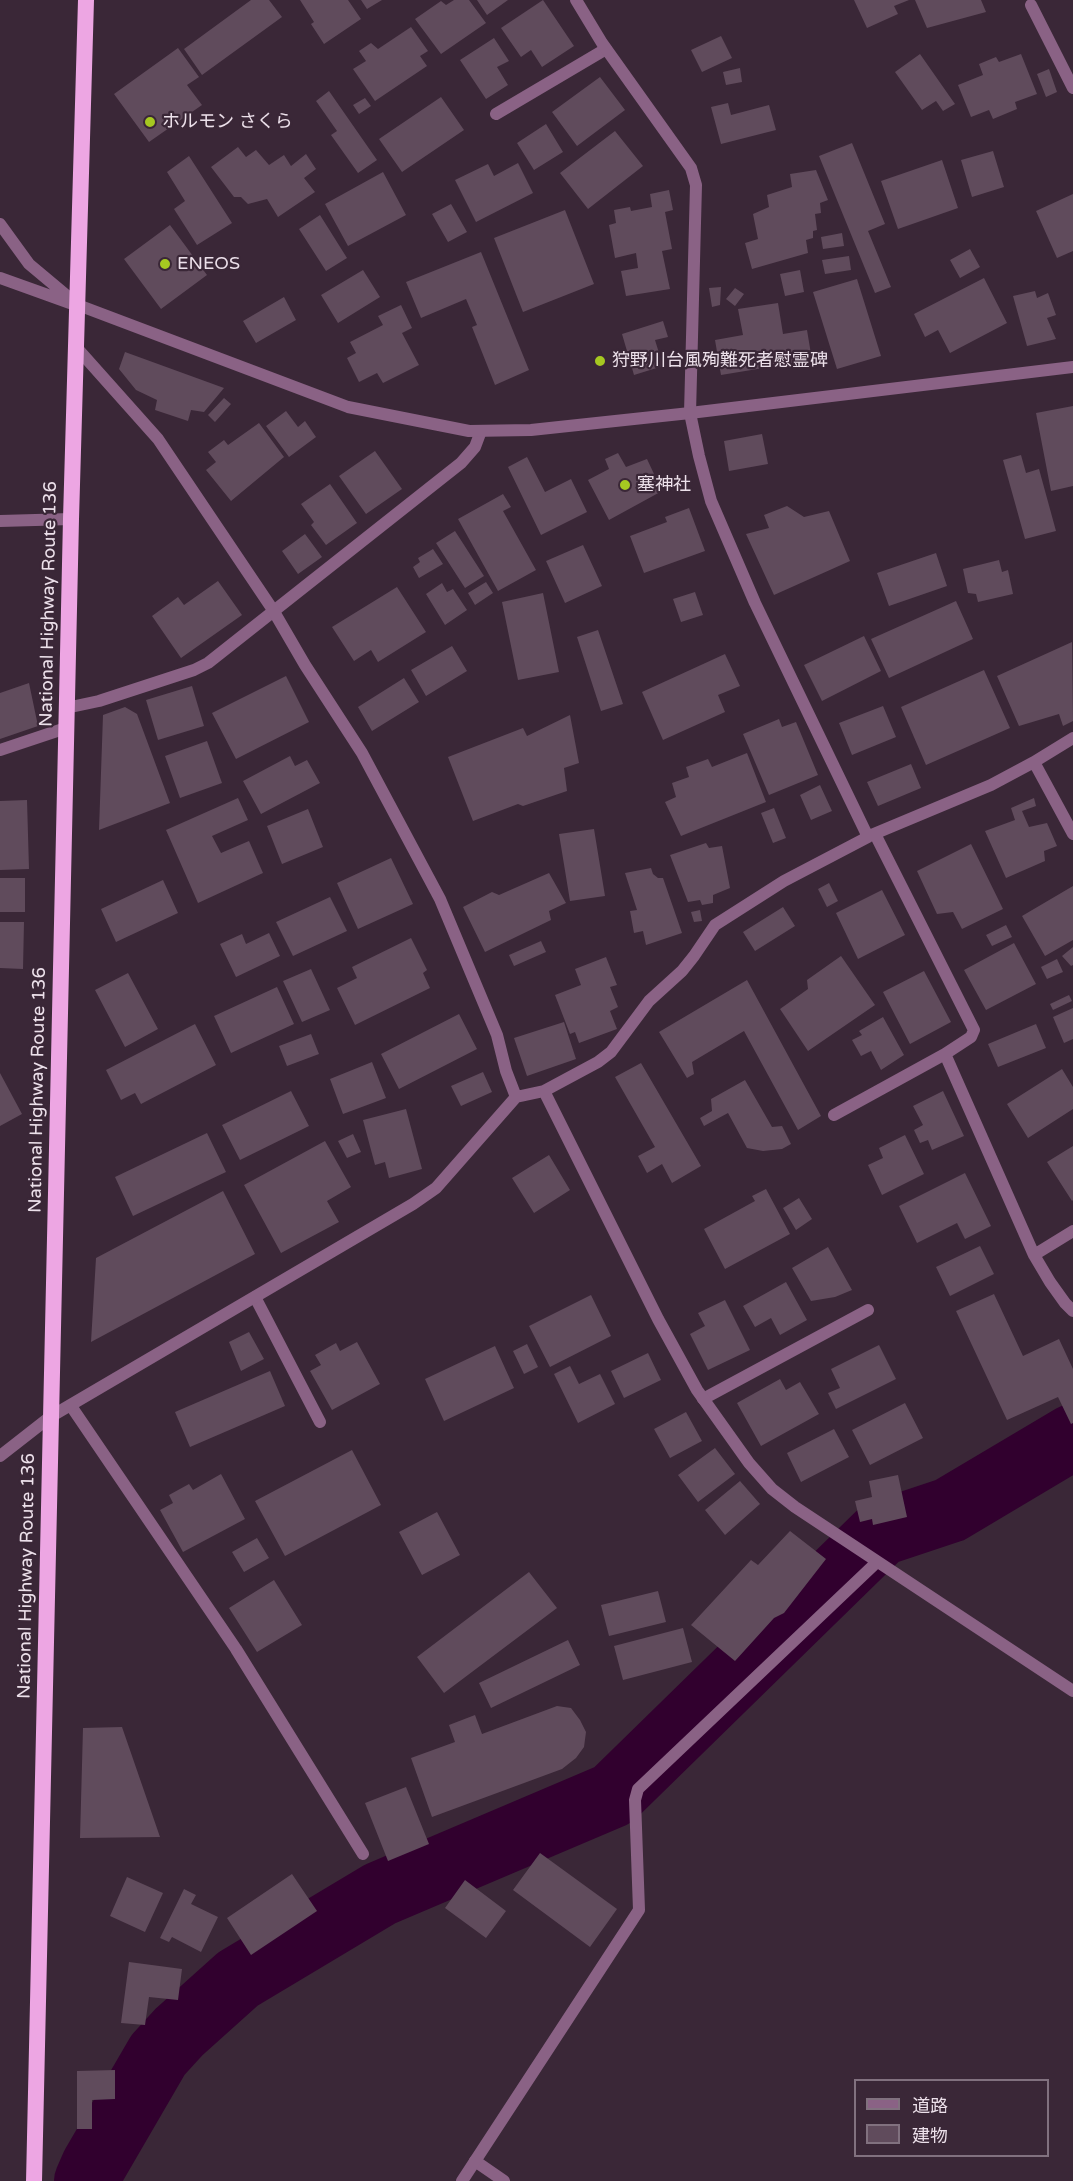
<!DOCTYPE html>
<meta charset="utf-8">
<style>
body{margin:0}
#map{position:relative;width:1073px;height:2181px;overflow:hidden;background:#3a2737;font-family:"Varela Round","Noto Sans JP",sans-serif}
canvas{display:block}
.legend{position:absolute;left:854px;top:2079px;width:195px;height:78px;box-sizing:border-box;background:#3a2737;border:2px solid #81717f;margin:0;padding:8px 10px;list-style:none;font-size:18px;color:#ece0ea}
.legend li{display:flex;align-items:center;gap:12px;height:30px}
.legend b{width:30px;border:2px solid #81717f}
</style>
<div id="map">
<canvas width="1073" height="2181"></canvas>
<ul class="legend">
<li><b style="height:8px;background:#8a6285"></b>道路</li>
<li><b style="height:16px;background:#604b5c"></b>建物</li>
</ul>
</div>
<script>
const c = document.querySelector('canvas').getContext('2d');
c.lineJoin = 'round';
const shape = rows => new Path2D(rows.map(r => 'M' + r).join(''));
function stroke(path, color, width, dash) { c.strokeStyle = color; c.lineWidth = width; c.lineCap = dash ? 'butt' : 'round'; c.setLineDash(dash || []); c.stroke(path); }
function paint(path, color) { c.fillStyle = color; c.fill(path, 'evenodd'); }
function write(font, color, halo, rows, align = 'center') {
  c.font = font + ' "Varela Round","Noto Sans JP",sans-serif'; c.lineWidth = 4.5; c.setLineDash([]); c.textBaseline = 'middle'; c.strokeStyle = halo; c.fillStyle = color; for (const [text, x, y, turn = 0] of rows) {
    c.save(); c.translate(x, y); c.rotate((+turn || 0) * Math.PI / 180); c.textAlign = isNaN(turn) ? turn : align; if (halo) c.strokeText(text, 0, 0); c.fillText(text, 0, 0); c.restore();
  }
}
const river = shape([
 [87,2181,94,2165,158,2055,179,2032,238,1979,380,1894,613,1795,881,1533,950,1510,1073,1437]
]);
const building = shape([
 [251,0,269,0,282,17,202,75,184,49],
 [300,0,348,0,361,19,324,44,311,24,314,22],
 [361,0,382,0,367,9],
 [454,0,469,0,486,23,441,54,415,19,441,1,446,5],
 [477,0,508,0,487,15],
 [543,0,574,46,542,67,531,50,521,57,501,28],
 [854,0,909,0,894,6,898,14,867,28],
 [915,0,981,0,986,12,927,28],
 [411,27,428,51,420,56,427,66,375,101,353,69,366,61,359,51,371,43,378,49],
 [721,36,732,58,702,72,691,50],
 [494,38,509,61,497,67,508,85,486,99,460,60],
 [178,48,199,77,187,85,202,105,149,142,114,94],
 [920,54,955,104,943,111,936,101,922,110,895,72],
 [1021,54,1037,94,1015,102,1017,109,993,119,989,110,971,117,958,85,983,75,979,64,996,57,999,62],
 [740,68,742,82,726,85,723,72],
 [1049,69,1057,92,1046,97,1037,74],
 [600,77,625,110,577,146,552,112],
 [329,91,377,160,358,173,331,135,337,131,316,101],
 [441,97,464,130,402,172,379,139],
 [365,98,371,106,359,114,353,105],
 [728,103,731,115,769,105,776,130,721,144,711,107],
 [546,124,563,152,534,170,517,143],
 [615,131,643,166,588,209,560,173],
 [852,143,885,224,868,231,891,287,875,293,819,156],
 [238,147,246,157,256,150,269,165,284,155,291,166,306,154,316,169,304,178,315,192,278,217,267,199,248,204,241,197,234,197,211,167],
 [993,151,1004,187,972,197,961,160],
 [189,156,232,223,197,245,174,209,185,201,167,172],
 [942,160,958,208,898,229,881,181],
 [518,163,533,193,476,222,455,180,488,164,494,176],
 [816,170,828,200,820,203,821,213,815,214,817,230,813,231,813,238,806,240,808,253,752,269,745,243,758,239,753,214,769,207,767,195,792,187,790,174],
 [383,172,406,215,348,246,325,204],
 [669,190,673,210,665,212,672,249,662,251,670,289,626,296,621,271,638,268,636,253,615,258,609,225,616,223,614,210,630,207,631,211,652,207,650,194],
 [1073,194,1073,251,1057,258,1036,211],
 [451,204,467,232,448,242,432,214],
 [565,210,594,284,523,312,494,238],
 [320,215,347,258,326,271,299,229],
 [170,225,207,275,161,309,124,259],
 [842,233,844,246,823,249,821,237],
 [970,249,980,267,960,278,950,260],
 [481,252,529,370,495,385,472,327,477,325,466,299,421,318,406,282],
 [849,256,851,270,825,274,822,260],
 [363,270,380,297,338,323,321,295],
 [800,270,804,292,785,296,780,274],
 [984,278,1007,323,950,353,938,330,925,337,914,314],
 [857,279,881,356,837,369,813,292],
 [721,287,720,305,712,307,709,288],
 [735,288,744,294,735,306,726,299],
 [1035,291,1037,298,1048,293,1056,315,1047,318,1056,339,1027,346,1013,296],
 [284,297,296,320,256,343,243,321],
 [778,303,783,334,807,330,812,360,721,375,715,340,743,335,738,309],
 [401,305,412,328,402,333,419,365,383,383,377,373,359,382,347,358,356,353,350,342,383,325,378,316],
 [663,321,668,337,655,340,663,366,634,375,622,334],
 [125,352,224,388,204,412,191,410,188,421,155,410,157,400,136,390,119,369],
 [224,398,231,404,215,422,208,415],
 [1073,406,1073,486,1051,491,1036,413],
 [286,411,298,427,305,421,316,437,289,457,266,426],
 [259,423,284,457,231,501,206,470,216,462,208,452,224,440,228,445],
 [762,434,768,464,729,471,724,441],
 [375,451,402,489,366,514,339,476],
 [618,453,626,467,647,459,662,491,609,520,588,480,609,469,605,459],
 [1021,455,1026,473,1039,469,1056,531,1025,539,1003,460],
 [527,457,545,492,571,479,587,512,541,535,508,467],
 [330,484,357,523,326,545,311,525,314,522,301,504],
 [503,494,511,507,503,511,536,570,498,591,458,519],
 [787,506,804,517,829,511,850,561,774,595,746,534,769,528,764,515],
 [689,508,705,551,644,573,630,536,667,522,665,517],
 [455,531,484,576,465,588,436,543],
 [305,534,322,557,298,574,282,551],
 [583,545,602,586,565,603,546,561],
 [433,549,443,564,419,578,413,567,420,562,418,558],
 [936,553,947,586,889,606,877,573],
 [999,560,1002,572,1008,570,1013,594,978,602,976,594,968,593,963,569],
 [218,581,242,615,181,658,152,616,178,597,184,605],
 [486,582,493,593,475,605,468,593],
 [442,583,447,592,453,589,467,610,445,625,426,594],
 [397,587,426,632,378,662,371,650,354,661,332,627],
 [695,592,703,615,681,622,673,599],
 [543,593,559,672,518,680,502,602],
 [956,601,973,639,889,678,871,639],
 [598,630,623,704,601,711,577,637],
 [864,636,881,671,822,701,804,665],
 [1072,642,1073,721,1063,726,1059,714,1019,726,997,676],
 [452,646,467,671,426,696,411,670],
 [725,654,740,686,718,695,725,712,663,740,642,692],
 [984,670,1010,728,926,765,901,707],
 [286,676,309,722,236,759,212,713],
 [404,678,419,702,372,731,358,707],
 [29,683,38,726,0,739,0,693],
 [192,686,204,726,158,740,146,700],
 [883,706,896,737,852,755,839,723],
 [125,707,137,714,170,803,99,830,103,715],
 [570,715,579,763,564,768,567,791,523,806,518,804,473,821,448,757,523,728,527,736],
 [779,719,782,727,796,722,818,775,769,795,743,734],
 [207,741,222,783,180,798,165,756],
 [747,753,766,802,681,836,665,802,676,797,672,783,689,777,686,767,708,759,712,767],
 [290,756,295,766,307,760,320,783,261,814,243,781],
 [911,764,921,788,878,806,867,782],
 [820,785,832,811,811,820,800,795],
 [238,798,248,820,212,836,221,853,249,841,263,873,198,903,166,830],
 [1034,798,1036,806,1022,811,1029,827,1047,823,1057,846,1044,851,1045,861,1006,878,985,831,1015,820,1011,808],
 [27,800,29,869,0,870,0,801],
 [774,808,786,838,773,843,761,813],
 [308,809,323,847,282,864,267,826],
 [594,829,605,896,570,901,559,834],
 [706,843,709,848,722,846,730,888,713,895,713,903,702,905,700,900,688,902,670,855],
 [971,844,1003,909,962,929,953,912,937,914,917,871],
 [391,858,413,904,358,929,337,883],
 [651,868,653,874,658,878,663,878,682,933,646,945,643,931,634,933,630,911,637,910,625,873],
 [549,873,566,903,549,911,551,920,485,952,463,907,492,892,499,895],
 [0,878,25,878,25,912,0,912],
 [163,880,178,913,116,942,101,909],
 [829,883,838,901,827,907,818,889],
 [1073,886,1073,940,1045,956,1022,916],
 [882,890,905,935,858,959,836,913],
 [330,897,347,931,293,956,276,922],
 [783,907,795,926,755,951,743,932],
 [700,910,702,921,694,922,691,912],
 [0,922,24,922,23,969,0,968],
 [1006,925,1012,937,992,946,986,935],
 [269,933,280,956,236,977,220,944,242,934,246,944],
 [411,938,427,970,423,973,430,988,355,1025,337,988,357,978,352,967],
 [541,941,546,952,514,966,509,955],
 [1014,943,1036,984,986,1010,964,970],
 [1073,947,1073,965,1071,966,1062,956],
 [841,956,875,1005,808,1051,780,1009,808,989,807,980],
 [606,957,617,985,610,987,618,1007,610,1011,617,1029,579,1043,575,1032,570,1034,555,995,581,985,575,969],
 [1057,959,1063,972,1047,979,1041,967],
 [311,969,330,1010,302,1022,283,981],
 [924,971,951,1022,910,1044,883,992],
 [128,973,158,1029,125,1047,95,990],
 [747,980,821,1116,798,1130,744,1031,692,1062,694,1074,687,1078,659,1032],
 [277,987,294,1024,231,1053,214,1016],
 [1069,995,1072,1001,1053,1010,1050,1004],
 [1073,1008,1073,1039,1064,1043,1053,1017],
 [459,1014,477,1049,399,1089,381,1054],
 [883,1017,904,1055,881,1070,871,1051,861,1056,852,1040,862,1035,859,1031],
 [564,1022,576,1059,527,1076,514,1038],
 [195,1024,216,1065,141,1104,135,1093,121,1100,106,1070],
 [1036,1024,1046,1048,998,1067,988,1044],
 [311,1034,319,1054,287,1066,279,1046],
 [372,1062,386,1098,343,1114,330,1079],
 [641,1063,701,1166,672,1183,662,1164,647,1173,638,1156,655,1147,615,1077],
 [1062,1069,1073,1087,1073,1109,1028,1138,1007,1104],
 [483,1072,492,1092,461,1106,451,1086],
 [0,1073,22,1114,0,1126],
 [745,1080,772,1127,782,1126,791,1144,782,1149,763,1151,747,1148,728,1113,704,1126,700,1118,712,1111,711,1099],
 [291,1091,309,1126,240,1160,222,1125],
 [943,1091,964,1136,932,1150,928,1140,920,1143,914,1130,923,1125,913,1106],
 [406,1109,422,1169,389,1178,385,1162,375,1165,363,1120],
 [207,1133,226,1172,133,1216,115,1177],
 [353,1134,361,1152,347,1158,338,1141],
 [905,1135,924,1174,882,1195,868,1165,883,1158,879,1148],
 [325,1141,351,1187,327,1201,339,1222,281,1253,244,1185],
 [1073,1146,1073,1200,1072,1201,1047,1162],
 [549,1155,570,1190,534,1213,512,1178],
 [965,1173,991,1226,965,1239,957,1223,917,1243,899,1206],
 [766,1189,790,1234,725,1269,704,1229,755,1201,752,1196],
 [223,1191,255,1254,91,1342,96,1258],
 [799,1198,812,1219,796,1230,783,1208],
 [980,1246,994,1274,950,1296,936,1267],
 [828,1247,852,1290,835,1297,811,1301,792,1268],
 [786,1282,807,1320,780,1335,771,1318,755,1327,743,1306],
 [994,1294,1023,1356,1059,1339,1073,1369,1073,1423,1071,1424,1058,1397,1007,1420,956,1311],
 [591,1295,611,1336,550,1367,529,1326],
 [725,1300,750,1350,708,1370,690,1334,705,1326,698,1313],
 [249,1332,264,1359,241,1371,229,1342],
 [357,1342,380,1384,332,1410,310,1371,321,1365,315,1355,336,1343,340,1351],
 [527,1344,538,1367,524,1374,513,1351],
 [879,1345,896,1379,836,1409,828,1393,840,1388,831,1369],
 [495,1346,514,1388,444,1421,425,1379],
 [648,1353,661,1380,624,1398,611,1371],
 [570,1366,579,1384,600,1374,615,1404,578,1423,554,1374],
 [270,1371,285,1406,190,1447,175,1412],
 [780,1379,786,1390,800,1382,819,1414,761,1446,737,1403],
 [905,1403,923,1438,870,1465,852,1430],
 [686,1412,702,1441,670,1458,654,1429],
 [834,1429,849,1457,801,1482,787,1453],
 [715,1448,735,1474,698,1502,678,1475],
 [352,1450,381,1505,285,1556,255,1501],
 [221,1474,245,1519,183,1552,160,1510,173,1503,169,1495,189,1484,193,1490],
 [898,1475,907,1517,873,1525,872,1519,860,1522,855,1501,872,1497,869,1481],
 [740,1481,760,1504,725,1535,705,1510],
 [437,1512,460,1555,422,1575,399,1532],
 [790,1531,826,1559,784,1613,774,1618,735,1661,691,1625,751,1560,758,1565],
 [257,1538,269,1558,244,1572,232,1552],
 [529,1572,557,1608,444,1693,417,1657],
 [274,1580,302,1625,257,1652,229,1608],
 [658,1591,666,1622,609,1636,601,1605],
 [683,1628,692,1662,623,1680,614,1646],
 [568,1640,580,1665,491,1708,479,1683],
 [557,1706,571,1708,580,1720,586,1732,584,1747,576,1758,562,1769,432,1817,411,1758,455,1742,449,1725,475,1715,482,1734],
 [122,1727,160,1837,80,1838,83,1728],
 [406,1787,429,1844,388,1861,365,1803],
 [540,1853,617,1909,590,1947,513,1890],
 [292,1874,317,1911,251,1955,227,1918],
 [127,1877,163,1893,145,1932,110,1916],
 [465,1880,506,1911,486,1938,445,1908],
 [184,1889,196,1895,191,1904,218,1917,201,1952,172,1937,169,1942,160,1938],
 [129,1962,182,1969,178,2000,149,1997,145,2025,121,2023],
 [115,2070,115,2099,92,2100,92,2129,77,2129,77,2071]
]);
const service = shape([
 [496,114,606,49],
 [66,708,99,701,194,670,208,663,461,463,475,447,481,431],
 [0,750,66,728],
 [255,1297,320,1422],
 [703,1399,868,1310],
 [71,1406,236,1649,363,1854],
 [475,2161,504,2181]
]);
const minor = shape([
 [1031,5,1073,88],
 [0,224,29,264,78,305],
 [0,278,70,303],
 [76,347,158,439,273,610,305,665,362,753,440,899,497,1035,506,1071,516,1097],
 [0,521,71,519],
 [1034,762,1073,834],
 [869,836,991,785,1034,762,1073,738],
 [945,1054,1034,1255,1050,1282,1065,1303,1073,1311],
 [544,1091,658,1319,697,1390,749,1463,772,1489,795,1507,1073,1691],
 [834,1115,945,1054,971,1037,974,1030,875,834],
 [1034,1255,1073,1231],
 [0,1456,50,1417,413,1204,436,1188,516,1097,544,1091,598,1062,611,1052,649,1001,682,971,694,956,715,925,784,881,868,837,755,603,711,501,699,456,690,413,696,185,691,168,602,43,576,0],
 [462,2181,639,1910,635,1800,638,1789,877,1562]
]);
const tertiary = shape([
 [78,305,348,407,469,431,531,430,690,413,1073,367]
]);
const trunk = shape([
 [34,2181,71,519,86,0]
]);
const markers = [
 [150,122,6,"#a6c821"],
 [165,264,6,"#a6c821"],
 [600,361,6,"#a6c821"],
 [625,485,6,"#a6c821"]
];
const poiNames = [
 ["ホルモン さくら",162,122],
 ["ENEOS",177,264],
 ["狩野川台風殉難死者慰霊碑",612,361],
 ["塞神社",637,485]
];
const streetNames = [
 ["National Highway Route 136",49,604,-89],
 ["National Highway Route 136",38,1090,-89],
 ["National Highway Route 136",27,1576,-89]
];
stroke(river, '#31002e', 66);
paint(building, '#604b5c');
stroke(service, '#8a6285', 12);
stroke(minor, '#8a6285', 12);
stroke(tertiary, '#8a6285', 12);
stroke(trunk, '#eda6e3', 16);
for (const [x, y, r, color] of markers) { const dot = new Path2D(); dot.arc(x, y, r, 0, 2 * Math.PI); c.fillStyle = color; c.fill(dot); stroke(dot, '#3a2737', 2); }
write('18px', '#ece0ea', '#3a2737', poiNames, 'left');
write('18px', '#ece0ea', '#3a2737', streetNames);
</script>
